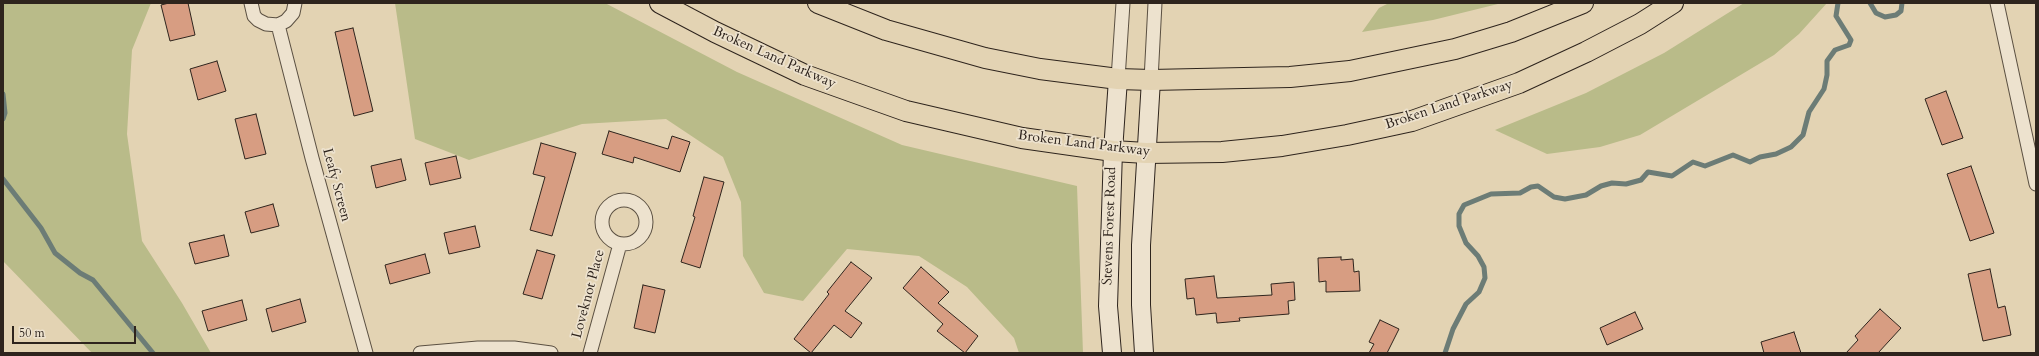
<!DOCTYPE html>
<style>
body{margin:0}
#map{position:relative;width:2039px;height:356px;overflow:hidden;background:#e3d3b3;font-family:Cardo,serif}
canvas{display:block}
.frame{position:absolute;inset:0;border:4px solid #2e241d;pointer-events:none}
.scale{position:absolute;left:12px;top:326px;width:124px;height:18px;box-sizing:border-box;border:2px solid #2e241d;border-top:0;padding-left:5px;font-size:12px;line-height:14px;white-space:nowrap;color:#2e241d;-webkit-text-stroke:3px #ede2ce;paint-order:stroke}
</style>
<div id="map">
<canvas width="2039" height="356"></canvas>
<div class="frame"></div>
<div class="scale">50 m</div>
</div>
<script>
const c = document.querySelector('canvas').getContext('2d');
c.lineJoin = 'round';
function paint(path, color) { c.fillStyle = color; c.fill(path, 'evenodd'); }
const shape = rows => new Path2D(rows.map(r => 'M' + r).join(''));
function stroke(path, color, width, dash) { c.strokeStyle = color; c.lineWidth = width; c.lineCap = dash ? 'butt' : 'round'; c.setLineDash(dash || []); c.stroke(path); }
function write(font, color, halo, rows, align = 'center') {
  c.font = font + ' Cardo,serif'; c.lineWidth = 3.5; c.setLineDash([]); c.textBaseline = 'middle'; c.strokeStyle = halo; c.fillStyle = color; for (const [text, x, y, turn = 0] of rows) {
    c.save(); c.translate(x, y); c.rotate((+turn || 0) * Math.PI / 180); c.textAlign = isNaN(turn) ? turn : align; if (halo) c.strokeText(text, 0, 0); c.fillText(text, 0, 0); c.restore();
  }
}
const green = shape([
 [3,3,151,3,132,50,127,134,142,241,182,303,211,353,92,353,3,261],
 [395,3,605,3,737,72,902,145,1077,186,1083,353,1019,353,1014,338,967,287,919,256,847,249,803,301,764,293,743,256,741,202,723,157,666,119,582,124,469,160,415,139],
 [1389,3,1502,3,1433,20,1362,32,1379,8],
 [1744,3,1827,3,1799,34,1774,55,1640,135,1600,147,1547,154,1495,130,1586,93,1664,53]
]);
const stream = shape([
 [1870,3,1876,13,1885,17,1896,15,1901,11,1902,3],
 [3,94,5,113,3,119],
 [3,179,41,228,55,253,80,273,93,280,153,353],
 [1445,353,1453,329,1466,304,1479,292,1485,278,1484,267,1478,256,1466,243,1459,226,1459,214,1464,205,1491,194,1520,193,1531,187,1538,186,1554,197,1565,199,1586,195,1601,186,1612,183,1626,184,1641,180,1648,172,1672,176,1693,162,1705,166,1733,155,1750,162,1760,157,1776,154,1791,147,1803,135,1809,112,1824,89,1827,75,1827,61,1835,50,1849,45,1851,40,1836,16,1838,3]
]);
const building = shape([
 [169,3,188,3,195,35,170,41,161,5,169,3],
 [353,28,373,111,354,116,335,32,353,28],
 [217,61,226,91,198,100,190,69,217,61],
 [1946,91,1963,138,1942,145,1925,99,1946,91],
 [256,114,266,154,245,159,235,119,256,114],
 [609,131,668,149,672,136,690,142,680,172,634,157,633,163,602,154,609,131],
 [541,143,576,153,552,236,530,230,545,177,533,174,541,143],
 [456,156,461,178,430,185,425,163,456,156],
 [401,159,406,180,376,188,371,166,401,159],
 [1971,166,1994,233,1970,241,1947,174,1971,166],
 [704,177,724,182,700,268,681,262,695,217,693,216,704,177],
 [273,204,279,226,251,233,245,212,273,204],
 [475,226,480,247,449,254,444,233,475,226],
 [224,235,229,256,195,264,189,243,224,235],
 [537,250,555,255,542,299,523,294,537,250],
 [425,254,430,273,390,284,385,265,425,254],
 [1341,257,1341,260,1353,259,1354,272,1359,271,1360,291,1326,292,1326,281,1319,282,1318,258,1341,257],
 [851,262,872,278,845,311,862,323,851,338,834,325,811,353,794,339,829,294,827,292,851,262],
 [921,267,949,292,938,303,978,336,965,353,937,331,943,324,903,288,921,267],
 [1990,269,1998,308,2005,306,2011,335,1983,341,1968,274,1990,269],
 [1214,276,1217,298,1272,295,1271,284,1294,282,1295,300,1288,301,1289,314,1239,318,1240,321,1217,323,1216,313,1196,315,1194,298,1187,299,1185,279,1214,276],
 [643,285,665,290,655,333,634,328,643,285],
 [300,299,306,322,272,332,266,309,300,299],
 [242,300,247,320,208,331,202,311,242,300],
 [1880,309,1901,328,1878,353,1846,353,1858,340,1855,336,1880,309],
 [1635,312,1643,329,1607,345,1600,328,1635,312],
 [1380,320,1399,329,1387,353,1369,353,1374,344,1369,342,1380,320],
 [1794,332,1801,353,1764,353,1761,342,1794,332]
]);
const street = shape([
 [251,3,254,16,258,20,266,24,278,25,286,21,293,13,295,3],
 [1997,3,2036,184],
 [278,25,312,158,366,353],
 [1118,79,1123,3],
 [1151,80,1155,3],
 '602 222a22 22 0 1 1 44 0a22 22 0 1 1-44 0Z',
 [420,353,478,348,514,348,551,353],
 [590,353,620,244]
]);
const secondary = shape([
 [1112,353,1108,306,1113,151,1118,79],
 [1144,353,1141,305,1141,245,1151,80]
]);
const primary = shape([
 [660,3,715,32,805,75,906,111,1022,138,1113,151,1146,153,1222,152,1282,146,1347,135,1412,121,1519,83,1586,52,1640,24,1673,3],
 [818,3,886,30,985,58,1040,69,1118,79,1151,80,1290,77,1350,71,1455,49,1511,32,1583,3]
]);
const streetNames = [
 ["Broken Land Parkway",774,58,24],
 ["Broken Land Parkway",1449,105,-18],
 ["Broken Land Parkway",1084,144,7],
 ["Leafy Screen",336,185,75],
 ["Stevens Forest Road",1110,226,-88],
 ["Loveknot Place",589,294,-75]
];
paint(green, '#b9bb89');
stroke(stream, '#6c7c76', 5);
paint(building, '#d79d82');
stroke(building, '#2e241d', 1);
stroke(street, '#5b5042', 15);
stroke(secondary, '#2e241d', 20);
stroke(primary, '#2e241d', 22);
stroke(street, '#ede2ce', 13);
stroke(secondary, '#ede2ce', 18);
stroke(primary, '#e3d3b3', 20);
write('14px', '#2e241d', '#ede2ce', streetNames);
</script>
